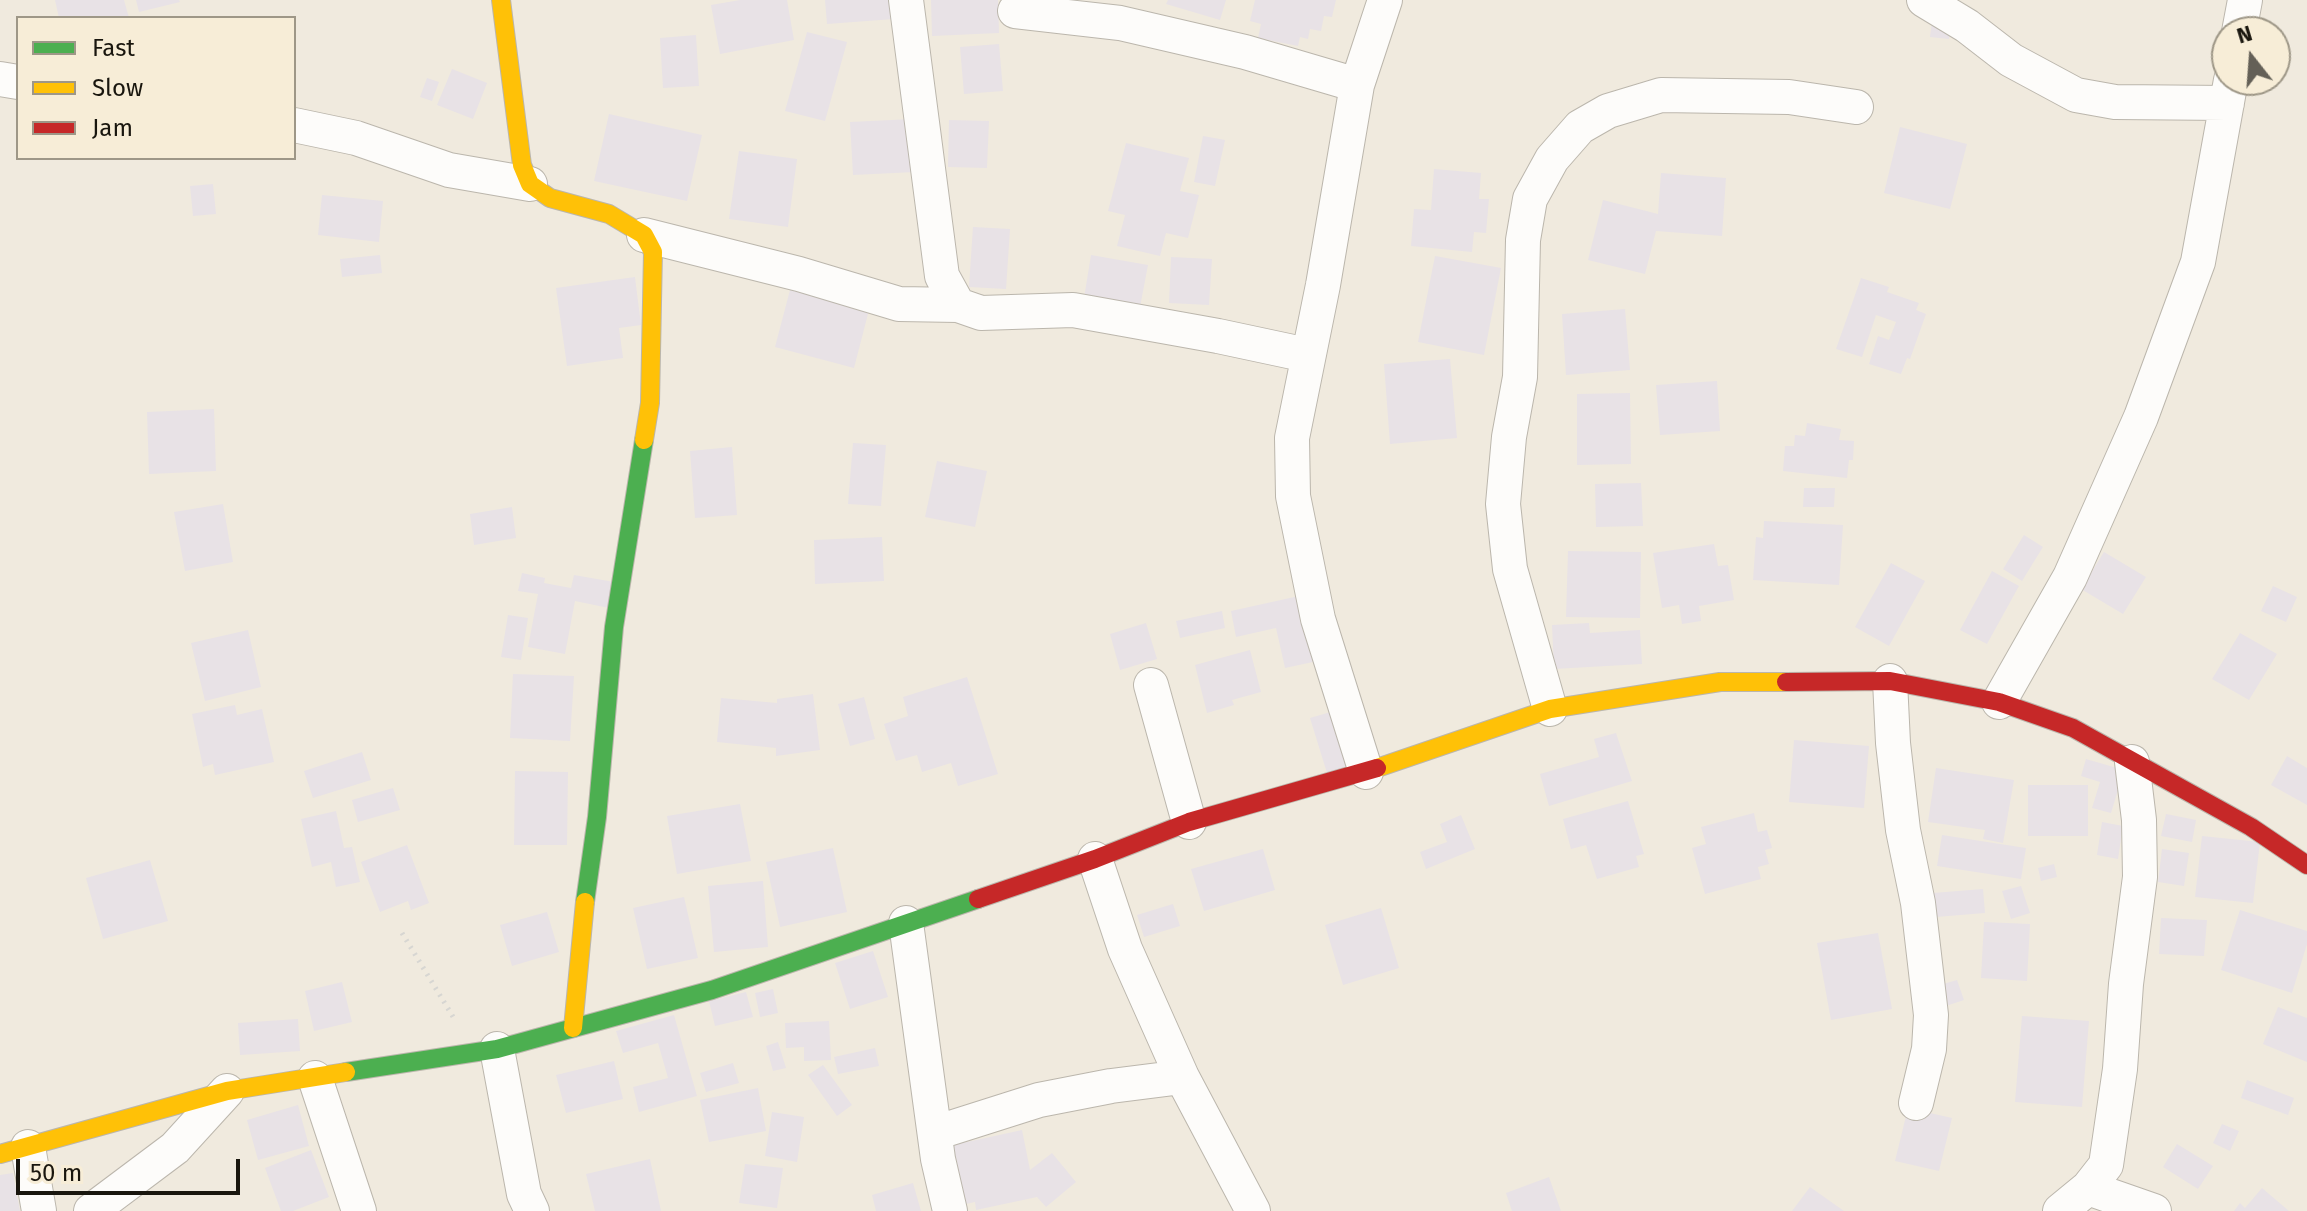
<!DOCTYPE html>
<style>
body{margin:0}
#map{position:relative;width:2307px;height:1211px;overflow:hidden;background:#f0eade;font-family:"Fira Sans",sans-serif}
canvas{display:block}
.legend{position:absolute;left:16px;top:16px;width:280px;height:144px;box-sizing:border-box;background:#f7edd7;border:2px solid #9e9787;margin:0;padding:10px 14px;list-style:none;font-size:24px;color:#19160e}
.legend li{display:flex;align-items:center;gap:16px;height:40px}
.legend b{width:40px;border:2px solid #9e9787}
.north{position:absolute;left:2211px;top:16px;width:80px;height:80px;box-sizing:border-box;background:#f7edd7;border:2px solid #9e9787;border-radius:50%;rotate:343deg;font-size:22px;font-weight:700;line-height:32px;text-align:center;color:#19160e}
.north::after{content:'';display:block;margin:auto;width:28px;height:36px;background:#646057;clip-path:polygon(50% 0,100% 100%,50% 72%,0 100%)}
.scale{position:absolute;left:16px;top:1159px;width:224px;height:36px;box-sizing:border-box;border:4px solid #19160e;border-top:0;padding-left:10px;font-size:24px;line-height:28px;white-space:nowrap;color:#19160e;-webkit-text-stroke:6px #f7edd7;paint-order:stroke}
</style>
<div id="map">
<canvas width="2307" height="1211"></canvas>
<ul class="legend">
<li><b style="height:10px;background:#4caf50"></b>Fast</li>
<li><b style="height:10px;background:#ffc107"></b>Slow</li>
<li><b style="height:10px;background:#c62828"></b>Jam</li>
</ul>
<div class="north">N</div>
<div class="scale">50 m</div>
</div>
<script>
const c = document.querySelector('canvas').getContext('2d');
c.lineJoin = 'round';
function paint(path, color) { c.fillStyle = color; c.fill(path, 'evenodd'); }
const shape = rows => new Path2D(rows.map(r => 'M' + r).join(''));
function stroke(path, color, width, dash) { c.strokeStyle = color; c.lineWidth = width; c.lineCap = dash ? 'butt' : 'round'; c.setLineDash(dash || []); c.stroke(path); }
const building = shape([
 [55,0,124,0,129,18,59,18],
 [136,0,179,0,180,2,139,12],
 [740,0,787,0,794,40,720,54,711,5],
 [825,0,893,0,894,19,827,24],
 [931,0,998,0,999,33,932,36],
 [1168,0,1226,0,1220,20,1166,4],
 [1255,0,1336,0,1332,17,1324,16,1321,31,1310,29,1308,39,1300,37,1298,46,1258,38,1261,24,1250,21],
 [1932,22,1951,24,1949,39,1930,37],
 [807,32,847,42,825,121,785,111],
 [696,35,699,86,663,88,660,38],
 [999,44,1003,91,964,94,960,47],
 [452,69,487,83,473,119,437,105],
 [427,78,439,82,432,101,420,97],
 [609,114,702,135,687,201,594,181],
 [912,119,915,172,853,175,850,122],
 [949,120,989,121,987,168,948,167],
 [1900,127,1967,144,1950,209,1884,193],
 [1203,136,1225,140,1215,186,1194,182],
 [1126,143,1189,158,1180,191,1199,195,1188,238,1166,233,1160,256,1117,246,1125,215,1108,211],
 [739,151,797,159,788,227,729,219],
 [1434,169,1481,173,1479,199,1489,199,1486,233,1474,232,1472,252,1411,246,1414,209,1431,210],
 [1661,173,1726,178,1722,236,1656,231,1645,274,1588,260,1603,200,1658,214],
 [213,184,216,214,193,216,190,186],
 [322,195,383,201,379,242,318,235],
 [973,227,1010,229,1006,289,969,287],
 [380,255,382,273,342,277,340,259],
 [1091,255,1148,265,1140,307,1084,298],
 [1435,256,1501,268,1484,355,1418,342],
 [1171,257,1212,259,1209,305,1169,303],
 [635,277,641,325,619,328,623,358,567,366,556,288],
 [1861,278,1889,287,1887,292,1919,303,1916,310,1926,314,1910,359,1907,358,1901,374,1869,364,1878,336,1889,340,1896,322,1876,315,1862,357,1836,349],
 [790,290,869,310,854,368,775,347],
 [1625,309,1630,370,1566,375,1562,314],
 [1450,359,1457,438,1390,444,1384,364],
 [1717,381,1720,431,1660,435,1656,385],
 [1630,393,1631,464,1577,465,1577,394],
 [214,409,216,471,149,474,147,412],
 [1807,423,1841,429,1839,440,1854,441,1853,460,1849,460,1847,478,1783,471,1785,446,1794,446,1795,435,1805,436],
 [853,443,886,445,881,506,848,504],
 [732,447,737,515,695,518,690,451],
 [937,461,987,471,975,527,925,517],
 [1641,483,1643,526,1596,527,1595,484],
 [1804,488,1835,488,1834,507,1803,507],
 [223,504,233,562,185,571,174,512],
 [512,507,516,538,474,545,470,514],
 [1764,521,1843,525,1839,585,1753,580,1756,537,1763,538],
 [2024,535,2043,547,2022,581,2003,569],
 [882,537,884,581,815,584,814,540],
 [1714,544,1718,566,1728,565,1734,600,1699,606,1701,621,1682,624,1679,605,1662,608,1653,553],
 [1568,551,1641,552,1640,618,1566,617],
 [2104,552,2146,577,2123,614,2081,589],
 [1891,563,1925,581,1889,646,1855,627],
 [1992,571,2019,586,1987,644,1960,630],
 [522,573,545,578,544,583,571,588,574,575,614,582,609,608,575,601,565,654,528,647,538,594,518,591],
 [2273,586,2297,597,2286,622,2261,611],
 [1299,596,1313,662,1285,668,1276,628,1236,637,1231,611],
 [1222,611,1225,628,1180,638,1176,621],
 [508,615,528,618,521,660,501,657],
 [1146,623,1157,659,1120,670,1110,634],
 [1589,623,1590,633,1640,630,1642,664,1554,669,1552,625],
 [248,630,261,687,205,701,191,643],
 [2240,633,2277,654,2249,700,2212,679],
 [1250,650,1261,692,1232,700,1234,705,1207,713,1195,665],
 [513,674,574,676,570,741,510,738],
 [967,677,998,774,958,786,951,763,922,772,917,755,896,761,884,724,908,716,903,697],
 [813,694,820,750,776,756,776,748,717,742,721,698,777,703,777,699],
 [864,697,875,739,850,746,838,704],
 [235,705,237,715,262,709,274,762,215,775,213,764,203,767,192,714],
 [1334,711,1351,766,1327,773,1310,718],
 [1616,733,1632,781,1549,806,1540,774,1599,757,1594,739],
 [1794,740,1869,746,1864,808,1789,802],
 [362,752,371,780,313,798,304,771],
 [2287,756,2307,768,2307,805,2271,785],
 [2086,759,2124,770,2111,813,2092,808,2100,782,2081,776],
 [1936,768,2014,780,2003,843,1983,839,1985,830,1928,822],
 [515,771,568,772,567,845,514,845],
 [2028,785,2088,785,2088,836,2028,836],
 [393,788,400,810,358,822,352,800],
 [1628,801,1644,854,1636,856,1639,867,1597,879,1586,845,1571,849,1563,819],
 [740,804,751,861,677,874,667,816],
 [336,811,344,848,352,847,360,882,336,887,331,862,312,867,301,819],
 [1754,813,1758,832,1767,830,1772,848,1765,850,1769,864,1758,867,1761,879,1705,894,1692,848,1706,844,1701,827],
 [2166,814,2196,820,2192,842,2161,836],
 [1461,815,1475,849,1426,869,1420,852,1447,842,1440,824],
 [2102,822,2123,826,2118,859,2097,855],
 [1942,835,2026,848,2021,879,1937,866],
 [2202,836,2260,842,2253,903,2195,897],
 [407,845,429,903,411,910,408,901,380,912,361,862],
 [833,848,847,912,780,927,766,862],
 [1263,849,1275,890,1204,911,1191,869],
 [2162,849,2189,853,2184,886,2158,882],
 [150,860,168,921,103,939,86,878],
 [2054,864,2057,877,2041,881,2038,868],
 [763,881,768,947,714,952,708,886],
 [2021,886,2030,913,2011,919,2002,891],
 [1983,889,1985,913,1936,917,1933,893],
 [684,897,698,958,647,969,633,908],
 [1173,904,1180,926,1144,937,1137,915],
 [1381,908,1399,968,1343,985,1325,925],
 [2240,910,2307,931,2307,944,2292,993,2221,970],
 [547,912,559,952,512,966,500,925],
 [2161,918,2207,920,2204,956,2159,954],
 [1984,922,2030,924,2027,981,1981,978],
 [1878,933,1892,1009,1831,1020,1817,943],
 [873,951,888,997,850,1009,835,963],
 [1957,980,1964,1000,1940,1008,1933,987],
 [342,982,352,1022,314,1031,305,991],
 [773,989,778,1013,760,1017,755,993],
 [746,992,753,1017,715,1026,709,1001],
 [2278,1007,2307,1018,2307,1062,2263,1044],
 [674,1015,697,1096,639,1112,633,1087,668,1078,658,1043,623,1053,616,1031],
 [2022,1016,2089,1021,2082,1107,2015,1102],
 [298,1019,300,1051,240,1055,238,1023],
 [829,1021,831,1060,804,1061,804,1047,786,1048,785,1023],
 [778,1042,786,1068,773,1071,766,1046],
 [875,1048,879,1066,838,1074,834,1057],
 [614,1061,623,1099,566,1113,556,1075],
 [733,1063,739,1083,706,1092,700,1073],
 [823,1065,852,1105,837,1116,808,1075],
 [2247,1080,2294,1098,2288,1115,2241,1098],
 [758,1088,766,1131,709,1142,700,1100],
 [298,1105,309,1146,258,1160,247,1120],
 [1908,1108,1952,1118,1939,1171,1895,1161],
 [772,1112,804,1117,797,1162,765,1156],
 [2222,1124,2239,1131,2230,1151,2213,1143],
 [1022,1130,1030,1170,1052,1153,1076,1182,1046,1207,1037,1197,976,1210,975,1202,961,1205,949,1146],
 [2177,1144,2213,1166,2198,1189,2163,1167],
 [311,1150,329,1197,293,1211,281,1211,265,1168],
 [650,1159,661,1211,595,1211,586,1174],
 [745,1164,783,1168,777,1208,739,1203],
 [13,1173,20,1211,0,1211,0,1175],
 [1549,1177,1561,1211,1512,1211,1506,1193],
 [913,1183,921,1211,876,1211,872,1195],
 [1810,1187,1844,1211,1792,1211],
 [2262,1188,2289,1211,2234,1211,2240,1203,2245,1208]
]);
const path = shape([
 [402,933,455,1020]
]);
const street = shape([
 [906,0,942,276,958,305],
 [1924,0,1967,26,2011,60,2076,95,2115,102,2227,103],
 [1015,11,1120,23,1245,52,1357,85],
 [2239,32,2245,0],
 [0,79,18,82],
 [294,125,356,138,449,170,530,184],
 [644,235,799,274,899,304,958,305,981,313,1073,310,1218,336,1307,355],
 [1890,681,1893,743,1903,830,1918,903,1931,1015,1929,1049,1916,1103],
 [1151,685,1189,822],
 [1999,702,2070,577,2141,417,2198,262,2231,80],
 [1550,709,1510,569,1503,504,1509,437,1520,377,1523,240,1530,199,1552,159,1580,127,1608,111,1661,95,1789,97,1856,107],
 [1366,772,1318,619,1293,496,1292,438,1323,285,1357,85,1385,0],
 [1095,859,1125,949,1182,1077,1253,1211],
 [906,923,938,1159,950,1211],
 [497,1049,524,1194,532,1211],
 [315,1078,359,1211],
 [935,1133,1039,1100,1111,1086,1182,1077],
 [28,1147,39,1211],
 [2088,1188,2154,1211],
 [91,1211,175,1148,227,1091],
 [2060,1211,2088,1188,2106,1165,2120,1069,2126,984,2140,877,2139,820,2132,762]
]);
const fast = shape([
 [585,902,597,817,614,627,644,440],
 [346,1072,497,1049,712,990,978,899]
]);
const slow = shape([
 [501,0,522,165,530,184,550,198,609,214,644,235,653,252,650,403,644,440],
 [1377,768,1550,709,1720,682,1786,682],
 [573,1028,585,902],
 [0,1154,227,1091,346,1072]
]);
const jam = shape([
 [1786,682,1890,681,1999,702,2073,728,2251,827,2307,865],
 [978,899,1095,859,1189,822,1377,768]
]);
paint(building, '#e8e2e6');
stroke(street, '#bbb6ac', 36);
stroke(fast, '#bbb6ac', 20);
stroke(slow, '#bbb6ac', 20);
stroke(jam, '#bbb6ac', 20);
stroke(path, '#d7d6d2', 5, [2, 6]);
stroke(street, '#fdfcfa', 34);
stroke(fast, '#4caf50', 18);
stroke(slow, '#ffc107', 18);
stroke(jam, '#c62828', 18);
</script>
